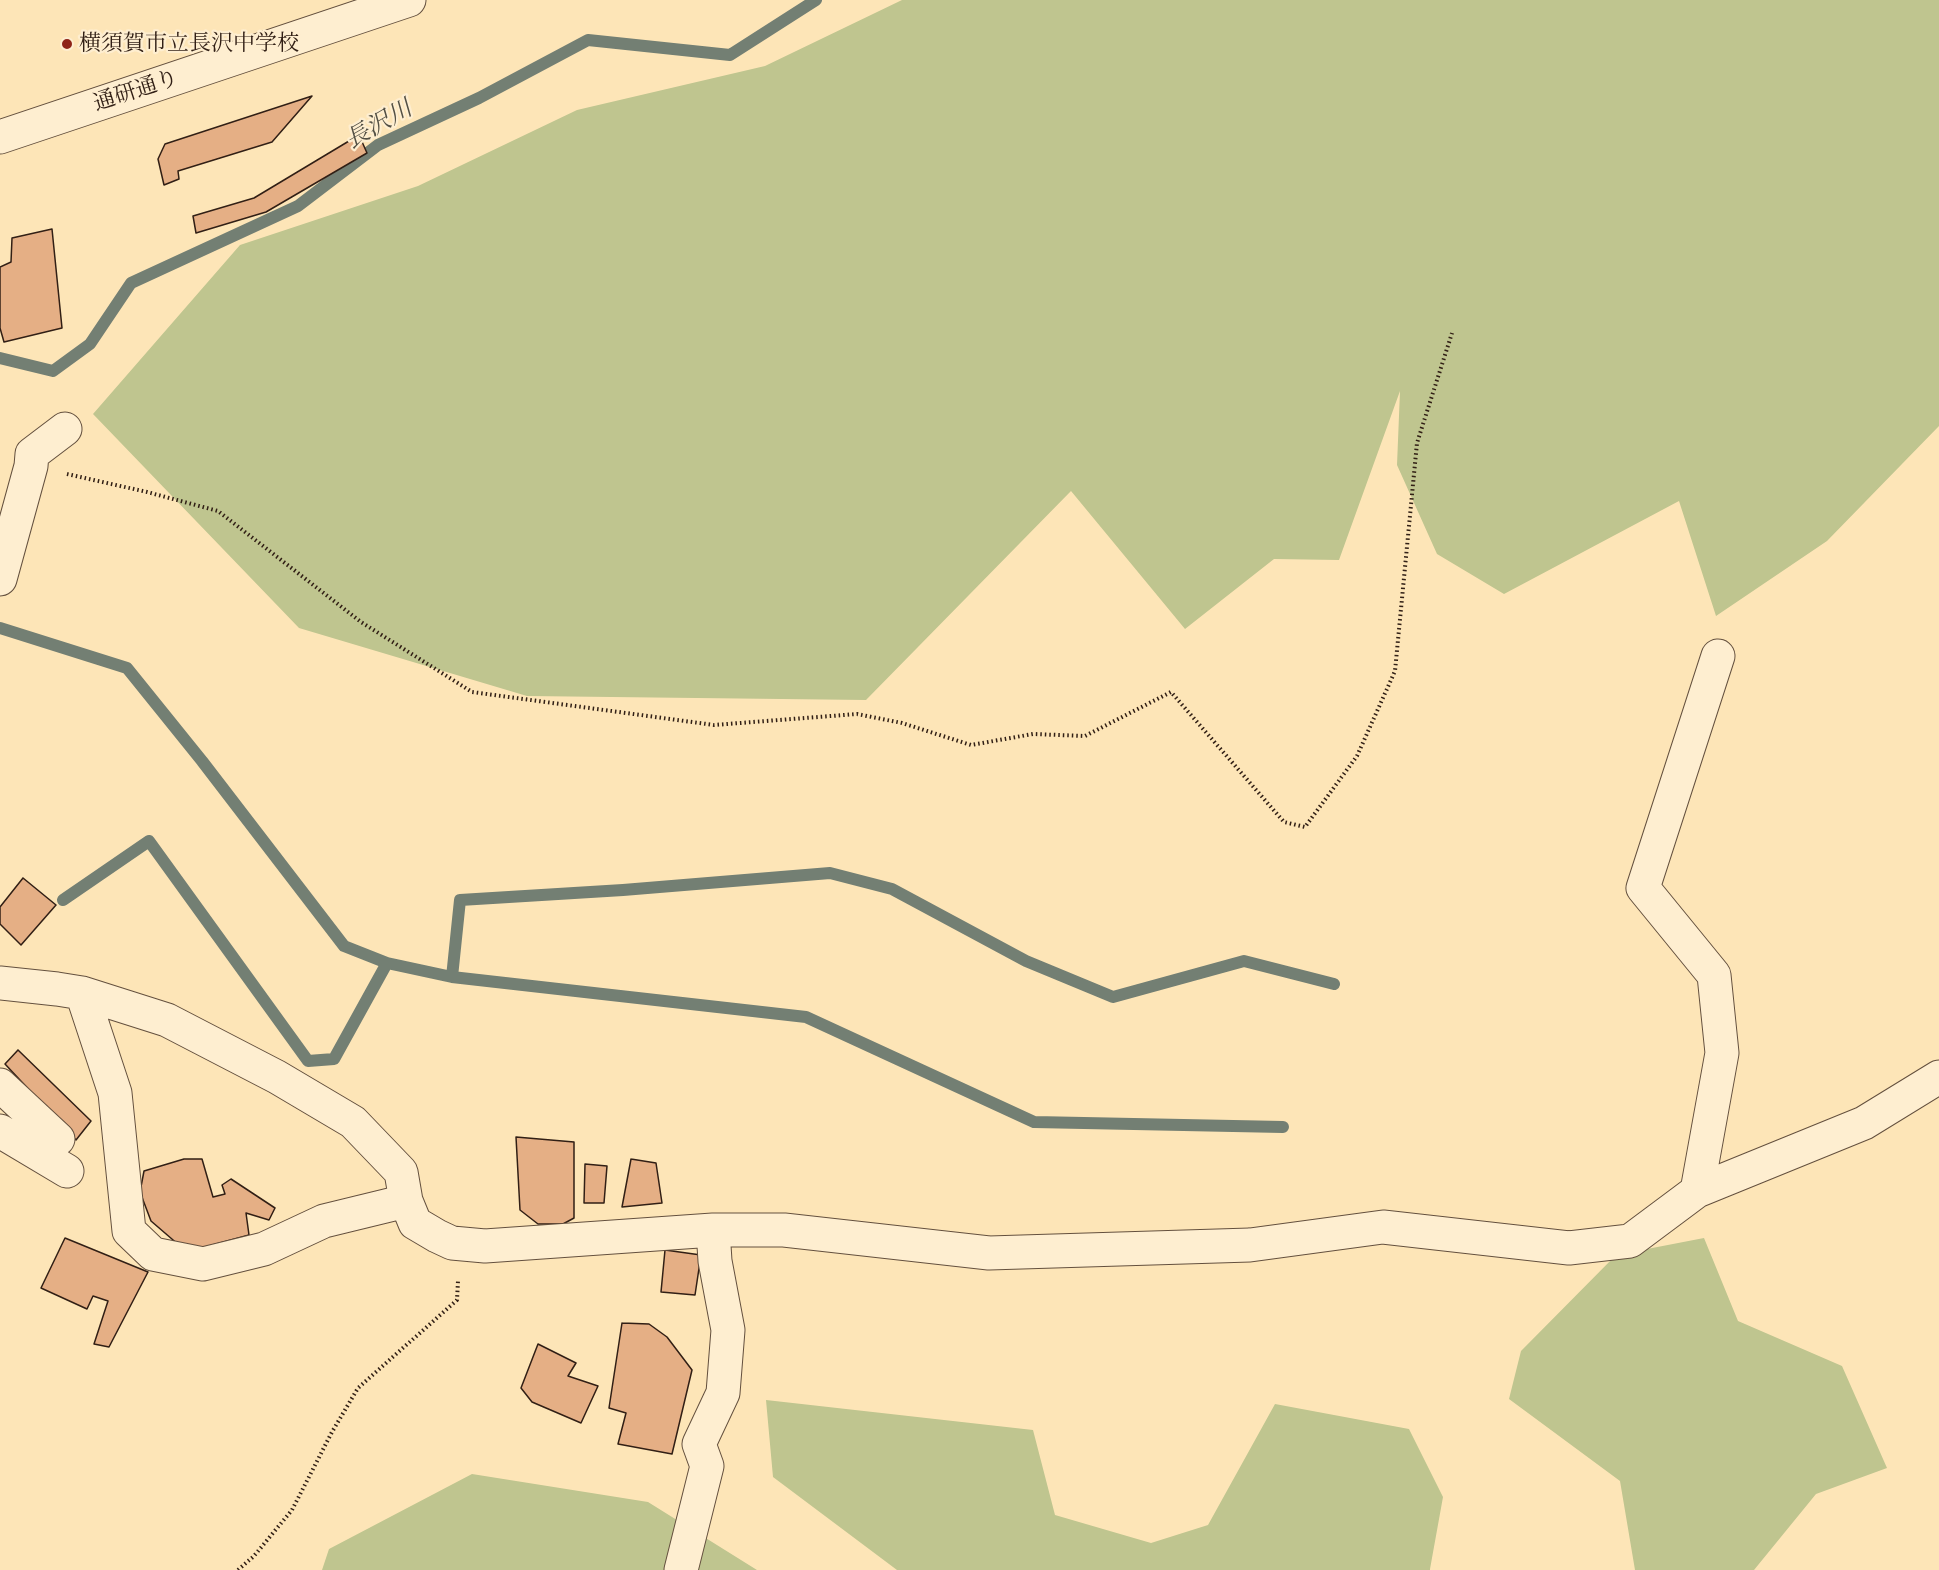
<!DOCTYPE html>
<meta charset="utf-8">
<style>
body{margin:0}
canvas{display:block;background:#fde5b7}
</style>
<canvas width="1939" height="1570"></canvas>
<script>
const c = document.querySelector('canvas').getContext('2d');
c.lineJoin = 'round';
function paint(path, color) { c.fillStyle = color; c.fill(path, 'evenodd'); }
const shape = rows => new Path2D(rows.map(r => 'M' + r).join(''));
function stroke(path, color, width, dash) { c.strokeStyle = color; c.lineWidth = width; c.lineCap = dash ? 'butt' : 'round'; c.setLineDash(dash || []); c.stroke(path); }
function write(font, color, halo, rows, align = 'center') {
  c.font = font + ' "EB Garamond","Noto Serif JP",serif'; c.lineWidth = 4.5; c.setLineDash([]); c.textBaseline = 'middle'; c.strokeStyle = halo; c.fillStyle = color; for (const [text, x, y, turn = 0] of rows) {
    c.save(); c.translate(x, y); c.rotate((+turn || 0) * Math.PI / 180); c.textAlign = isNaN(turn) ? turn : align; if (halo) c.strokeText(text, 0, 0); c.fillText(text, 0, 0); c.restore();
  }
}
const green = shape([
 [902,0,1939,0,1939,426,1827,541,1716,616,1679,501,1504,594,1437,554,1397,465,1400,391,1339,560,1274,559,1185,629,1071,491,866,700,527,696,299,628,93,414,240,245,418,186,577,110,765,66],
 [1704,1238,1738,1321,1842,1366,1887,1468,1816,1494,1754,1570,1635,1570,1620,1481,1509,1399,1521,1351,1616,1255],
 [766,1400,1033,1430,1055,1515,1151,1543,1208,1525,1275,1404,1409,1429,1443,1497,1430,1569,1430,1570,897,1570,773,1477],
 [472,1474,648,1502,757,1570,322,1570,329,1549]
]);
const stream = shape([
 [0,358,53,371,90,344,131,283,298,206,378,145,479,98,588,40,730,55,816,0],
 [0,628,127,668,202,761,344,946,387,963,452,977,806,1017,1034,1122,1283,1127],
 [63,900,149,841,308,1061,334,1059,387,963],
 [452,977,460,900,623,890,830,873,892,889,1026,961,1113,997,1244,961,1334,984]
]);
const building = shape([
 [312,96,272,142,178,171,179,179,164,185,158,159,165,144,312,96],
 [359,135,367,153,266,212,196,233,193,216,254,198,359,135],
 [52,229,62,328,4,342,0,328,0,267,11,262,12,238,52,229],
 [23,878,56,905,21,945,0,924,0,907,23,878],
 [18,1050,91,1121,76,1140,5,1064,18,1050],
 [516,1137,574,1142,574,1218,563,1224,538,1224,520,1210,516,1137],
 [184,1159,202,1159,213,1197,225,1194,222,1185,231,1179,275,1208,269,1220,246,1213,249,1235,187,1252,151,1221,140,1192,144,1171,184,1159],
 [631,1159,656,1163,662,1203,622,1207,631,1159],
 [585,1164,607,1166,604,1203,584,1203,585,1164],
 [65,1238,148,1272,109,1347,94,1344,108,1301,93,1296,87,1309,41,1288,65,1238],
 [665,1250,701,1255,695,1295,661,1292,665,1250],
 [622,1323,649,1324,667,1337,692,1370,672,1454,618,1444,626,1413,609,1408,622,1323],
 [538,1344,576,1363,568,1376,598,1386,581,1423,532,1402,521,1388,538,1344]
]);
const path = shape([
 [67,474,147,492,218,511,361,622,472,692,714,725,857,714,902,723,971,745,1033,734,1085,736,1171,692,1284,822,1305,827,1357,756,1395,671,1417,443,1452,333],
 [238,1570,254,1556,292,1510,332,1432,358,1388,457,1300,458,1281]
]);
const minor = shape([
 [0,137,409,0],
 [0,579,31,466,32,454,65,429],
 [0,983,57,989,82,993,167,1020,277,1077,353,1122,401,1172,406,1201,415,1223,437,1236,452,1243,485,1246,713,1230,784,1230,989,1253,1250,1245,1383,1227,1569,1248,1630,1241,1697,1191,1864,1123,1939,1077],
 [82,993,115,1093,129,1231,153,1254,203,1264,264,1249,324,1221,406,1201],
 [0,1085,58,1139],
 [0,1131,67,1171],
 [1697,1191,1722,1053,1714,975,1643,888,1718,656],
 [681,1570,707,1466,699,1444,723,1393,728,1330,715,1261,713,1230]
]);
const markers = [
 [67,44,6,"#8f2418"]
];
const poiNames = [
 ["横須賀市立長沢中学校",79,44]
];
const streetNames = [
 ["通研通り",136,91,-18]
];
const waterNames = [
 ["長沢川",379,125,-30]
];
paint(green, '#bfc58f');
stroke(stream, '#737f73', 12);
paint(building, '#e5af85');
stroke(building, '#311f15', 1.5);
stroke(minor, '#64503e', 35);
stroke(path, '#311f15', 4, [1.5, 3]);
stroke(minor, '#feeed0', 33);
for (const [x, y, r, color] of markers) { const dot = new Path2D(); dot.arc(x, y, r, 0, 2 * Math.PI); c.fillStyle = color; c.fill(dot); stroke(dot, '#feeed0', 2); }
write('22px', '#311f15', '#feeed0', poiNames, 'left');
write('22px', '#311f15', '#feeed0', streetNames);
write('italic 24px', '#524f44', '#feeed0', waterNames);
</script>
